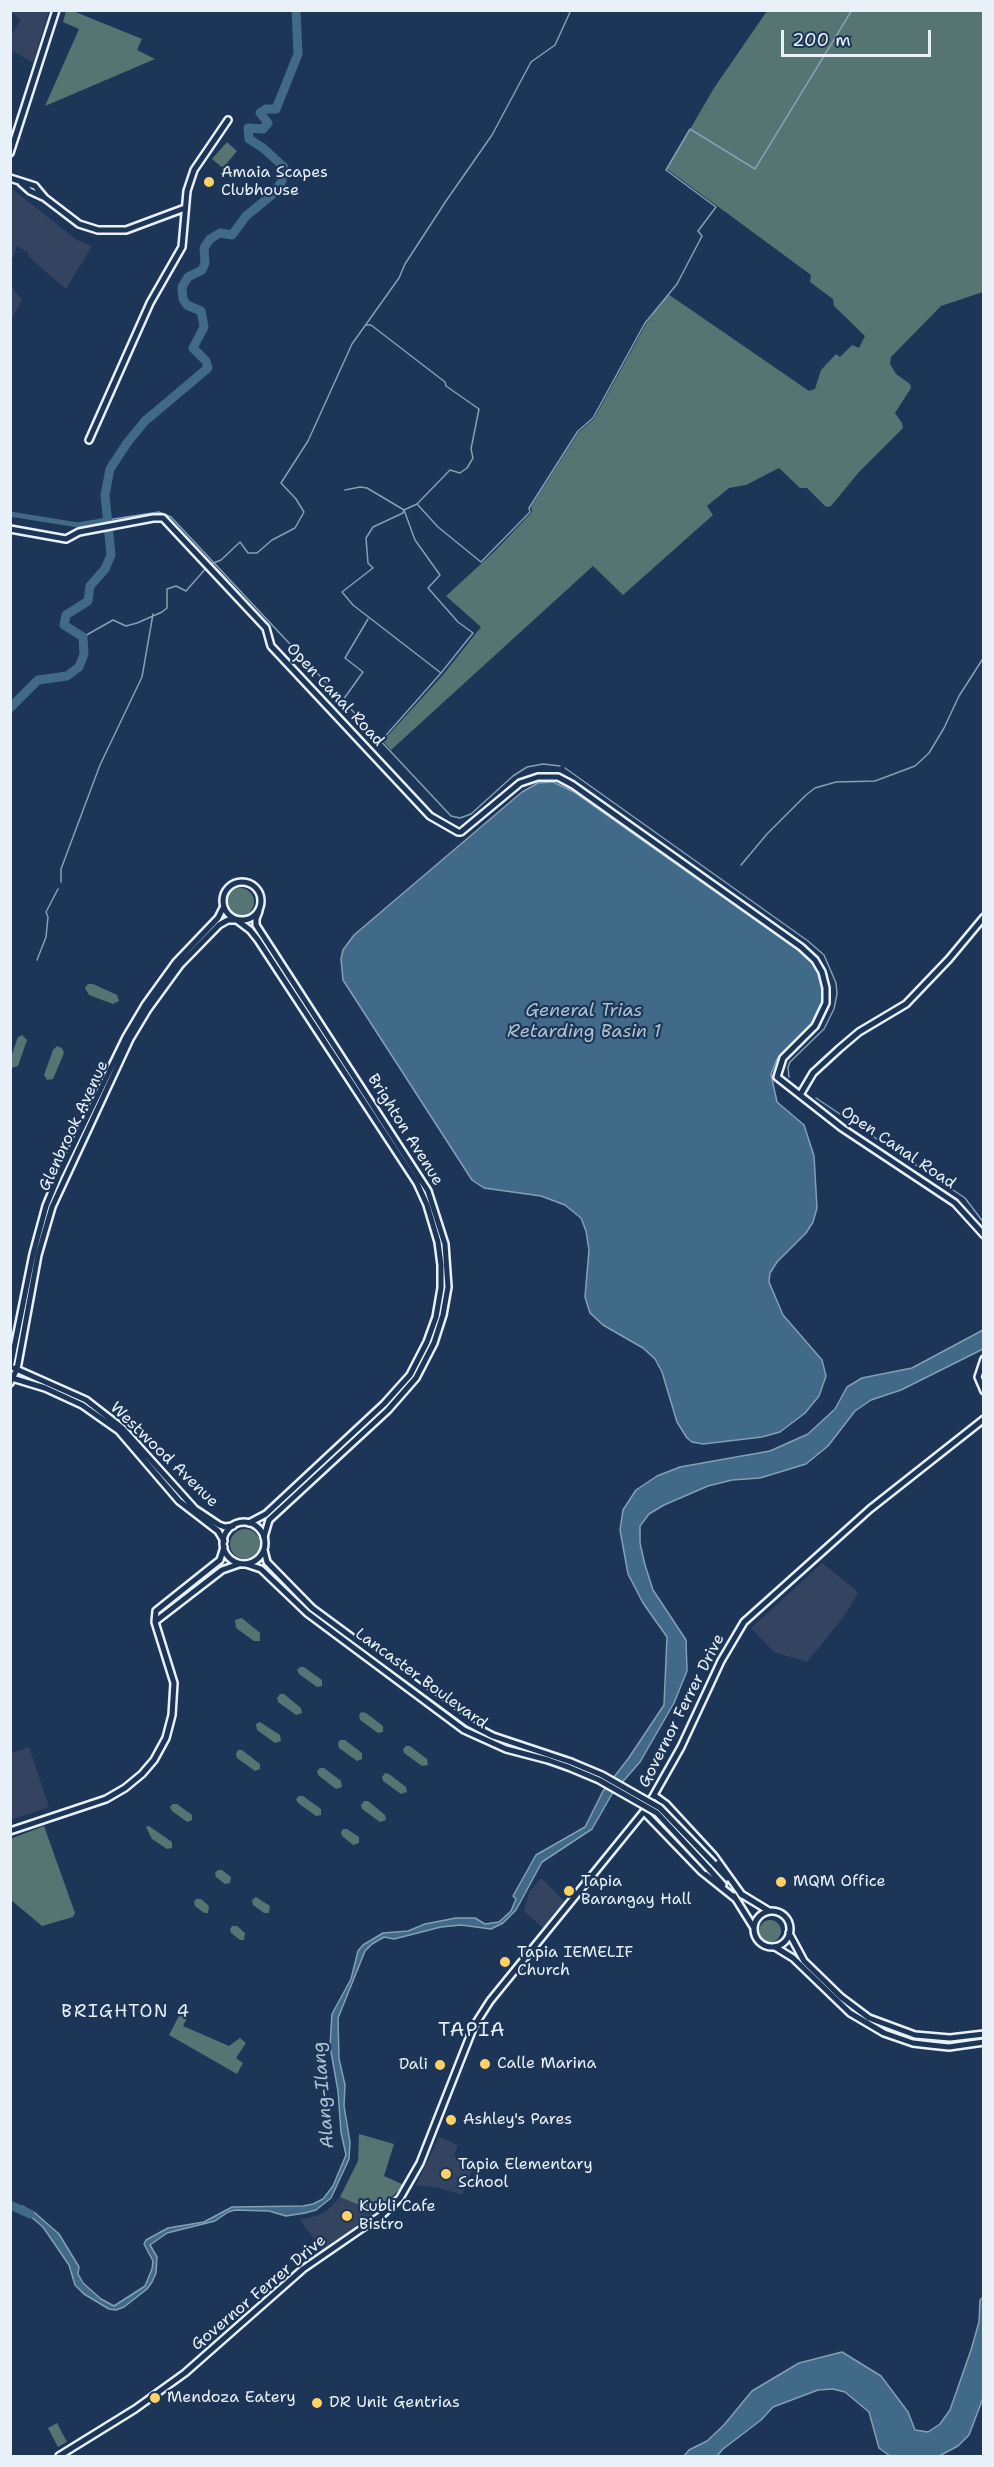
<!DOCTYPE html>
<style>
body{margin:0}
#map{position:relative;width:994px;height:2467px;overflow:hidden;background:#1d3557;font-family:"Shantell Sans",sans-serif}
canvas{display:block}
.frame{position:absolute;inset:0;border:12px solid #e8f1f8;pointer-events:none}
.scale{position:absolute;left:781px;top:30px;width:150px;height:27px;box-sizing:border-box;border:3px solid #e8f1f8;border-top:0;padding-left:8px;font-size:18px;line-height:21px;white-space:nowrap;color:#e8f1f8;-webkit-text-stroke:4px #1d3557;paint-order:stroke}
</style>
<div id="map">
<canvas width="994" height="2467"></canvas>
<div class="frame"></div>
<div class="scale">200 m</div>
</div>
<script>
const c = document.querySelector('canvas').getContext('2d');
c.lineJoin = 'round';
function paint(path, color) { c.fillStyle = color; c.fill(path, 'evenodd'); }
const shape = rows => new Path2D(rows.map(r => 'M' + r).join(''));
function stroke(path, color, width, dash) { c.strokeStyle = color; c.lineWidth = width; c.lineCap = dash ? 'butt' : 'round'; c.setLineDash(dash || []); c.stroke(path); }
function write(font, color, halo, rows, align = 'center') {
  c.font = font + ' "Shantell Sans",sans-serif'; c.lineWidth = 4.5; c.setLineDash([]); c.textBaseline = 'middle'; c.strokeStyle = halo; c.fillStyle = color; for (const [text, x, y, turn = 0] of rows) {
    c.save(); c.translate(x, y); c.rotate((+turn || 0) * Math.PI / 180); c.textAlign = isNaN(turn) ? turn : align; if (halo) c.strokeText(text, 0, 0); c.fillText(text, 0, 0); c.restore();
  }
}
const built = shape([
 [10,11,49,11,33,63,11,50,11,36,21,20],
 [10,187,77,240,92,246,66,289,28,256,29,253,17,246,11,263],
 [11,286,22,300,11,320,10,320],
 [822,1563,858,1592,846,1614,807,1662,774,1652,751,1628],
 [29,1747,49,1807,11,1820,11,1753],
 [541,1878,565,1902,543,1928,524,1911,529,1892],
 [439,2137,458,2145,454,2156,475,2163,462,2195,439,2188,416,2185],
 [340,2197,376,2212,322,2250,300,2220,316,2216,327,2211]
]);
const green = shape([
 [66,11,73,11,142,39,137,50,155,59,45,106,79,29,63,22],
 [767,11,983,11,983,292,941,306,891,357,890,364,896,374,910,384,911,388,895,413,902,423,903,428,859,472,831,506,826,507,807,488,800,488,779,468,746,485,729,488,707,506,713,515,623,595,593,566,391,750,383,741,442,676,481,627,446,596,495,551,532,512,531,507,579,432,594,419,646,324,668,294,809,391,815,389,821,370,836,354,840,357,852,345,859,348,865,336,834,306,833,299,810,282,811,275,667,169,714,88],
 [227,142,237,151,223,168,212,159],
 '226 902a14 14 0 1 1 28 0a14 14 0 1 1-28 0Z',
 [88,984,93,984,117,995,119,1001,113,1004,89,995,85,988],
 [22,1035,27,1040,18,1066,12,1068,11,1057,18,1037],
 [57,1046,62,1048,64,1053,53,1079,47,1080,44,1075,53,1050],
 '230 1544a15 15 0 1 1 30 0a15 15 0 1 1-30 0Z',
 [242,1618,260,1633,260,1641,254,1641,236,1628,235,1620],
 [300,1667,304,1667,322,1680,322,1686,317,1687,299,1674,297,1670],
 [280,1694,284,1694,301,1708,302,1713,296,1715,278,1702,277,1698],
 [361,1712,366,1713,383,1726,383,1732,378,1733,360,1720,359,1716],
 [260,1722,280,1735,281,1741,275,1743,257,1730,256,1724],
 [340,1740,345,1740,362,1753,362,1759,357,1761,339,1748,338,1743],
 [406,1746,410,1746,427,1759,428,1765,422,1766,404,1753,403,1749],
 [238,1750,242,1750,260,1764,260,1769,255,1771,237,1758,236,1754],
 [320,1768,324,1768,341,1781,342,1787,336,1789,318,1775,317,1771],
 [385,1773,389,1774,406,1787,407,1792,401,1794,383,1781,382,1777],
 [299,1796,303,1796,321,1809,321,1815,316,1816,298,1803,296,1799],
 [364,1801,368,1801,385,1815,386,1820,380,1822,362,1809,361,1805],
 [173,1804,177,1804,192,1815,192,1820,187,1822,172,1811,170,1807],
 [44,1826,75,1913,73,1917,42,1926,11,1900,10,1839],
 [149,1826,172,1842,172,1848,167,1849,152,1839,146,1827],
 [343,1829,347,1829,359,1837,359,1843,353,1845,342,1836,341,1832],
 [218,1870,222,1870,231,1877,230,1883,225,1884,216,1877,215,1873],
 [256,1897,270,1906,269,1913,264,1913,253,1905,252,1900],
 [196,1899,201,1899,209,1906,208,1913,204,1913,195,1906,194,1902],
 '759 1931a11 11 0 1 1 22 0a11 11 0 1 1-22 0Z',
 [232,1926,237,1926,245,1933,244,1940,240,1940,231,1933,230,1929],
 [181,2012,188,2016,183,2026,229,2046,240,2038,246,2043,236,2058,243,2063,237,2074,169,2035],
 [359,2134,394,2144,384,2176,404,2185,376,2212,340,2197,358,2161],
 [57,2423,67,2442,58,2447,48,2428]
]);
const water = shape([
 [553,782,574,792,809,958,818,969,822,981,822,1008,816,1020,777,1059,771,1074,777,1102,804,1125,814,1156,817,1208,813,1222,806,1233,777,1262,770,1273,769,1282,783,1315,822,1360,826,1376,819,1396,805,1413,780,1432,762,1437,703,1444,692,1442,687,1438,677,1422,662,1372,655,1359,643,1348,603,1325,590,1313,585,1297,589,1250,586,1231,581,1218,565,1205,541,1196,484,1188,472,1180,343,980,341,959,343,950,354,935,522,792,538,783,553,782],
 [983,1330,983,1349,901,1390,871,1400,855,1411,828,1446,806,1464,760,1478,732,1480,708,1486,664,1505,649,1514,640,1526,640,1543,645,1565,653,1590,686,1640,687,1671,674,1703,640,1762,612,1794,592,1829,542,1862,516,1910,503,1923,491,1929,461,1925,441,1927,394,1939,384,1937,372,1944,365,1951,338,2018,339,2059,345,2085,344,2106,350,2142,349,2159,331,2198,316,2210,305,2213,286,2216,269,2211,235,2210,228,2212,215,2221,167,2233,150,2245,157,2257,156,2273,152,2282,147,2289,124,2307,116,2310,109,2309,84,2294,75,2285,69,2265,43,2227,30,2216,19,2212,22,2206,35,2213,59,2234,79,2267,78,2274,83,2283,101,2299,114,2306,145,2286,152,2269,153,2261,144,2244,146,2240,168,2228,204,2222,232,2207,303,2206,313,2204,323,2199,333,2186,346,2155,341,2132,338,2091,330,2046,332,2014,351,1979,358,1951,363,1945,383,1933,408,1931,425,1924,456,1918,475,1918,485,1924,499,1922,511,1911,516,1899,513,1896,536,1855,585,1827,603,1791,628,1759,664,1705,667,1637,643,1603,628,1574,620,1530,623,1510,636,1490,657,1476,680,1467,770,1451,808,1434,835,1409,847,1387,862,1378,912,1368,983,1330],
 [983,2297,983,2398,969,2435,958,2446,939,2456,890,2456,879,2448,869,2412,845,2392,833,2389,818,2390,773,2407,761,2420,723,2449,717,2456,684,2456,689,2450,707,2441,724,2425,752,2391,799,2363,842,2352,881,2376,908,2412,915,2430,928,2432,940,2424,950,2410,971,2350,979,2322,980,2300,983,2297]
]);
const stream = shape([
 [366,325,371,325,445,382,446,386,479,409,471,449,473,458,467,468,460,473,450,470,417,504,404,510,403,513,373,527,366,538,368,563,373,568,342,592,353,605,441,673],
 [345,490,360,487,367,488,404,510,415,540,440,575,428,588,458,622,473,633,441,673,381,741],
 [417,504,438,527,481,562,530,512,529,508,578,431,593,418,645,323,677,284,702,236,698,231,716,207,666,170,690,129,755,169,852,10],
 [107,520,159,512,171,517,451,816,460,818,471,814,513,776,527,767,543,764,560,766],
 [211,564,221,560,240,542,248,553,257,553,272,540,295,528,304,512,296,499,281,483,308,441,352,344,399,278,405,264,446,201,492,135,531,62,555,45,571,10],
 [83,637,113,620,126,626,137,623,162,612,167,608,167,589,176,586,186,591,207,567],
 [343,700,363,672,345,658,368,619],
 [565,768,808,941,824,955,836,983,837,994,834,1009,824,1029,790,1062,788,1067,789,1077],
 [741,865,767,834,806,795,815,788,836,782,875,781,915,766,929,753,944,728,959,696,984,657],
 [61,882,61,869,100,765,142,677,153,614],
 [37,960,46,937,48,917,46,912,58,889],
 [816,1098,965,1198,984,1223]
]);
const canal = shape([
 [10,514,78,525,107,520]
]);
const river = shape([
 [10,708,38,680,67,676,79,667,84,654,83,637,64,625,66,615,88,601,90,586,105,569,111,555,105,495,110,469,127,443,145,421,208,368,206,361,193,348,204,327,201,311,187,305,183,299,182,287,188,277,202,270,205,263,204,248,210,239,220,233,232,235,246,216,273,194,282,181,284,167,263,148,249,139,248,128,263,129,268,123,260,113,266,109,276,109,298,54,296,10],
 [10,2205,30,2214]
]);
const tertiary = shape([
 [10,178,35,186,45,198,79,224,98,230,126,230,185,208],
 [21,183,30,191,43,197],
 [89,440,150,303,182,247,187,191,194,170,228,120],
 [10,529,66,539,79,532,153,518,163,518,266,628,271,646,430,816,458,832,461,832,520,783,538,777,558,777,573,785,801,947,815,960,822,972,826,988,826,1003,815,1026,783,1058,777,1077,842,1128,955,1203,984,1235],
 '223 901a19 19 0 1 1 38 0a19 19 0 1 1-38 0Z',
 [259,911,256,919,256,925,428,1191,445,1244,448,1287,443,1315,434,1343,416,1378,388,1410,269,1520,264,1537],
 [238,921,250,930,258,940,417,1183,427,1205,438,1242,441,1265,441,1288,436,1317,427,1342,410,1375,384,1404,266,1514,249,1523],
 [800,1095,813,1073,839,1049,859,1032,906,1004,949,959,984,917],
 [984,1359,978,1377,984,1391],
 [10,1368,33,1254,46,1206,58,1177,126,1037,145,1005,176,962,218,918,223,908],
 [14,1368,86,1400,122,1428,195,1509,219,1525,225,1527,233,1526],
 [12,1378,45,1388,82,1405,119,1431,179,1501,218,1531,224,1541],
 [10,1383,17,1369,38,1255,52,1207,130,1039,148,1009,180,965,219,925,228,920,235,920]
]);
const secondary = shape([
 [10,153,56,10],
 '223 1543a21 21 0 1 1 42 0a21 21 0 1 1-42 0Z',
 [264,1550,267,1562,312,1608,468,1723,493,1736,571,1762],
 [246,1564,261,1569,307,1613,464,1730,506,1749,548,1760,568,1767],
 [156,1621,222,1570,239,1564],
 [655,1796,666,1804,714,1856,742,1895],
 [644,1812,701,1871,736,1899],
 [10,1831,106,1799,125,1788,142,1774,154,1760,166,1738,172,1715,174,1683,155,1622,156,1611,220,1560,224,1547],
 [714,1864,727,1878],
 [709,1869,723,1885],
 [741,1894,769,1911],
 [734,1896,754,1928],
 '754 1929a18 18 0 1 1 36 0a18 18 0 1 1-36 0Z',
 [789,1933,804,1961,841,1997,869,2018,915,2035,950,2038,984,2034],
 [775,1947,793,1958,850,2013,884,2033,913,2043,930,2045,949,2047,984,2042],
 [59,2456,135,2409,185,2373,303,2269,383,2214,400,2198,420,2163,474,2026,490,2001,646,1809,681,1747,721,1661,744,1622,870,1509,984,1419]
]);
const secondaryBridge = shape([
 [571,1762,602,1775,660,1808,714,1864],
 [568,1767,599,1780,657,1813,709,1869]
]);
const markers = [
 [209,182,6,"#ffd166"],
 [781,1882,6,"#ffd166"],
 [569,1891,6,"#ffd166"],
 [505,1962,6,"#ffd166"],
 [485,2064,6,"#ffd166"],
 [440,2065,6,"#ffd166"],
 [451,2120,6,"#ffd166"],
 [446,2174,6,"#ffd166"],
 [347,2216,6,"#ffd166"],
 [155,2398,6,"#ffd166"],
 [317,2403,6,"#ffd166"]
];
const poiNames = [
 ["Amaia Scapes",221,173],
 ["Clubhouse",221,191],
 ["Tapia",581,1882],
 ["Barangay Hall",581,1900],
 ["MQM Office",793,1882],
 ["Tapia IEMELIF",517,1953],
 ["Church",517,1971],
 ["Calle Marina",497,2064],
 ["Dali",428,2065,"right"],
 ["Ashley's Pares",463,2120],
 ["Tapia Elementary",458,2165],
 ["School",458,2183],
 ["Kubli Cafe",359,2207],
 ["Bistro",359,2225],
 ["Mendoza Eatery",167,2398],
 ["DR Unit Gentrias",329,2403]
];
const streetNames = [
 ["Open Canal Road",335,695,47],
 ["Glenbrook Avenue",74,1126,-65],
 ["Brighton Avenue",405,1130,58],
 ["Open Canal Road",898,1148,34],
 ["Westwood Avenue",164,1455,44],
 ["Lancaster Boulevard",421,1679,36],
 ["Governor Ferrer Drive",682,1711,-63],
 ["Governor Ferrer Drive",259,2293,-40]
];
const waterNames = [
 ["General Trias",584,1011],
 ["Retarding Basin 1",584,1032],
 ["Alang-Ilang",324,2095,-95]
];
const neighbourhoodNames = [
 ["BRIGHTON 4",126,2012]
];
const quarterNames = [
 ["TAPIA",472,2031]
];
paint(built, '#344360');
paint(green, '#567472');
paint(water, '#416a88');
stroke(water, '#84a0b5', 1.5);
stroke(stream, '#84a0b5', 1.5);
stroke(canal, '#416a88', 5);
stroke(river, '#416a88', 9);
stroke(tertiary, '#e8f1f8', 10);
stroke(secondary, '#e8f1f8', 10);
stroke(tertiary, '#1d3557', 5);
stroke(secondary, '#1d3557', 5);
stroke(secondaryBridge, '#e8f1f8', 10, []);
stroke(secondaryBridge, '#1d3557', 5);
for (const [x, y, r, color] of markers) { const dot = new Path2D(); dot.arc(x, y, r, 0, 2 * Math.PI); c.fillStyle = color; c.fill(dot); stroke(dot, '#1d3557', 2); }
write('16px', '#e8f1f8', '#1d3557', poiNames, 'left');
write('16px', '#e8f1f8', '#1d3557', streetNames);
write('italic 18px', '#aec2d1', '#1d3557', waterNames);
c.letterSpacing = '1.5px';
write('18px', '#e8f1f8', '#1d3557', neighbourhoodNames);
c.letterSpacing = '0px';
c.letterSpacing = '1.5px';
write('20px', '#e8f1f8', '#1d3557', quarterNames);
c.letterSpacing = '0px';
</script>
